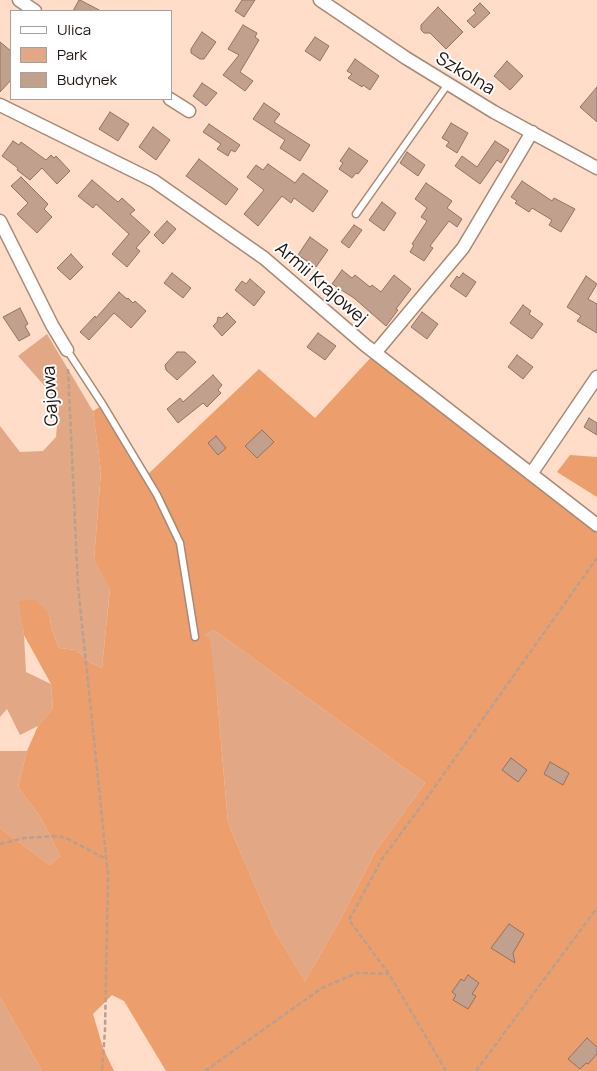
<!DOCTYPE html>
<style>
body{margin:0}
#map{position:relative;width:597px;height:1071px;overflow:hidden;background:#ffddc9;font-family:Manrope,sans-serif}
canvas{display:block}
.legend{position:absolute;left:10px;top:10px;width:162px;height:90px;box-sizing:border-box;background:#fff;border:1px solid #a5a19e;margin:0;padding:6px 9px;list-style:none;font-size:15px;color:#1e130c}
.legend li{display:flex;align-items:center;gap:10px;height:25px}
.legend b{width:25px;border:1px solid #a5a19e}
</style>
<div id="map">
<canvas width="597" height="1071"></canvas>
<ul class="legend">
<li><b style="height:6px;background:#fff"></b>Ulica</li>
<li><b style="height:14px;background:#e2a885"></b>Park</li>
<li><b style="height:14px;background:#c1a18e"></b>Budynek</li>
</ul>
</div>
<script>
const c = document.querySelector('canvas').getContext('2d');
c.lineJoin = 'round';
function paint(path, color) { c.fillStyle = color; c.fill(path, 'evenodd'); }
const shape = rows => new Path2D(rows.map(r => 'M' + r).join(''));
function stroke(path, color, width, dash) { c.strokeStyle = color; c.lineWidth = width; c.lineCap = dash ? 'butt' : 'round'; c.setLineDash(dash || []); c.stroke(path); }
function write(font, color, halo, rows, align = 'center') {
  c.font = font + ' Manrope,sans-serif'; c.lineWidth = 4; c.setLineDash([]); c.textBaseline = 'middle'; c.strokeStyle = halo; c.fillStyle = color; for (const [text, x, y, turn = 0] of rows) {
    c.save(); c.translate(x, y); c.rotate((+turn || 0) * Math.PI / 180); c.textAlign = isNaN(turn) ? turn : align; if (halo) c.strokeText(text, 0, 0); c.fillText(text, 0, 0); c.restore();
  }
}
const green = shape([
 [47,334,93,411,101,471,94,560,110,588,102,668,91,663,76,650,59,648,52,630,49,613,20,601,24,635,26,672,51,684,53,708,38,726,20,735,7,709,0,717,0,426,20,452,43,451,56,437,59,402,18,356],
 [214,630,425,783,375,852,340,920,305,981,275,932,228,823,217,696,204,635],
 [0,751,27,751,18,787,41,818,60,856,50,865,0,828],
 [0,997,42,1071,0,1071]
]);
const forest = shape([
 [375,353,597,525,597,1071,166,1071,124,1001,112,995,93,1014,103,1048,114,1071,42,1071,0,997,0,828,50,865,60,856,41,818,18,787,27,751,38,726,53,708,51,684,24,635,19,601,35,600,49,613,52,630,59,648,76,650,91,663,102,668,110,589,94,560,101,471,93,411,103,405,146,476,259,369,315,418],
 [214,630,425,783,375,852,340,920,305,981,275,932,228,823,217,696,210,640,204,635],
 [570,455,597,457,597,497,557,472]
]);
const building = shape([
 [79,0,80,0,101,11,73,11,79,0],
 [242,0,255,0,244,17,235,11,242,0],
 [480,3,490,13,474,28,467,21,476,13,473,10,480,3],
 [438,7,463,32,446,49,430,33,424,33,421,30,421,25,438,7],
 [243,25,257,33,255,37,259,40,240,72,253,81,245,91,223,75,239,55,228,49,243,25],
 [202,32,216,42,204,59,200,59,191,53,191,49,202,32],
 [315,37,329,46,320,61,305,51,315,37],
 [0,42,11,51,11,80,0,92,0,42],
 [355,59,379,76,370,90,363,85,362,87,348,78,352,74,347,71,355,59],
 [507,61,523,76,510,90,494,76,507,61],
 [202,83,217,93,206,106,193,96,202,83],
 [597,87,597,122,580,107,597,87],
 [264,103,280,114,274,122,310,145,300,161,280,148,285,140,253,119,264,103],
 [110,112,129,124,118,141,99,129,110,112],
 [451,123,468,133,457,153,446,146,449,142,442,138,451,123],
 [209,124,240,145,235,152,231,150,228,156,217,149,221,144,203,132,209,124],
 [153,127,170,140,156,160,139,147,153,127],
 [13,141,19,145,21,142,46,160,51,155,54,158,56,156,70,171,57,184,42,168,30,180,17,170,18,168,2,156,13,141],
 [495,141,509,150,501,163,497,160,480,184,455,166,462,156,477,167,495,141],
 [349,148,368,161,358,174,356,173,352,178,339,169,343,163,340,161,349,148],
 [407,152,425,165,418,176,400,163,407,152],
 [199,159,238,189,226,205,186,176,199,159],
 [268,164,295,183,303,173,328,191,313,212,294,198,291,203,282,196,258,226,244,214,264,190,247,177,256,165,263,170,268,164],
 [21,177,48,204,44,209,52,217,37,233,17,214,28,203,11,186,21,177],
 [92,180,118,202,122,198,135,210,130,214,150,232,136,248,140,251,127,267,112,254,129,234,96,204,93,208,78,196,92,180],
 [522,181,552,201,554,198,575,209,561,232,549,225,552,220,532,208,529,212,515,203,517,201,511,197,522,181],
 [426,183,452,201,447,208,462,219,457,227,449,221,430,246,433,248,424,261,410,252,414,245,412,244,427,221,421,217,427,208,415,199,426,183],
 [382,202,396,213,384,231,369,220,382,202],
 [167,221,176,229,163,244,154,235,167,221],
 [354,225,362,230,349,248,341,242,354,225],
 [310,237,328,250,316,267,298,255,310,237],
 [71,254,83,267,70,280,57,268,71,254],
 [342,270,352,278,355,275,370,287,372,285,381,292,394,275,411,289,396,309,398,310,386,326,354,298,332,284,342,270],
 [172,273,191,288,183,298,164,283,172,273],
 [463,273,476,282,466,297,450,286,457,276,459,278,463,273],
 [586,276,597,284,588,299,597,304,597,333,577,321,581,316,567,307,586,276],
 [250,279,265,292,254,306,235,290,242,281,246,284,250,279],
 [119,292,127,299,128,298,133,303,135,301,146,311,131,328,114,313,89,340,80,332,95,316,96,318,119,292],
 [523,305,531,311,529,314,543,324,532,339,510,323,523,305],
 [20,308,28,324,25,326,30,335,19,341,3,317,20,308],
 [422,312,438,324,427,339,411,327,422,312],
 [227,313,236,322,222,336,213,326,217,322,218,317,222,318,227,313],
 [318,333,336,346,325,360,307,347,318,333],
 [177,352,185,352,196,362,177,380,166,370,165,365,177,352],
 [517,355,533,367,523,379,508,367,517,355],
 [213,375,222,385,218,390,221,393,207,407,203,403,178,423,167,409,180,398,183,402,213,375],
 [589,418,597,423,597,435,584,427,589,418],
 [262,430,274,442,257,458,245,446,262,430],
 [216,436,226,448,218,455,208,443,216,436],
 [511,758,527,770,518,782,502,770,511,758],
 [550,762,569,773,563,785,544,774,550,762],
 [509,924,524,934,513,953,515,963,491,948,509,924],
 [468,975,479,983,472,994,476,996,468,1009,453,1000,456,995,452,992,461,979,464,981,468,975],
 [587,1038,597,1047,597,1054,588,1064,586,1063,580,1069,568,1059,587,1038]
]);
const path = shape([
 [68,369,78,586,108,875,105,1030,102,1071],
 [0,844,24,838,56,836,66,838,106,859],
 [205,1071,322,988,357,973,389,974],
 [446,1071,389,974,349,920,382,859,424,802,597,558],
 [476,1071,597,908]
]);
const lane = shape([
 [356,214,448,84],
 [67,350,103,405,157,495,180,543,195,637]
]);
const street = shape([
 [19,0,35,11],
 [320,0,406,58,494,112,597,168],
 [170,99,189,111],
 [0,105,154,181,264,258,365,345,597,525],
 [0,221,52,325,67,350],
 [375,353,463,248,532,132],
 [531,474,597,377]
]);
const streetNames = [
 ["Szkolna",465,74,31],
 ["Armii Krajowej",321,284,41],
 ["Gajowa",51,396,-93]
];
paint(green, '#e2a885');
paint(forest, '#ec9e6d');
paint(building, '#c1a18e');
stroke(building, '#927362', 1);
stroke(lane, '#a88976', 9);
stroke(street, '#a88976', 15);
stroke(path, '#ba9f8f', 2.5, [5, 2.5]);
stroke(lane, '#fff', 6);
stroke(street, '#fff', 12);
write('18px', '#1e130c', '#fff', streetNames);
</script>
